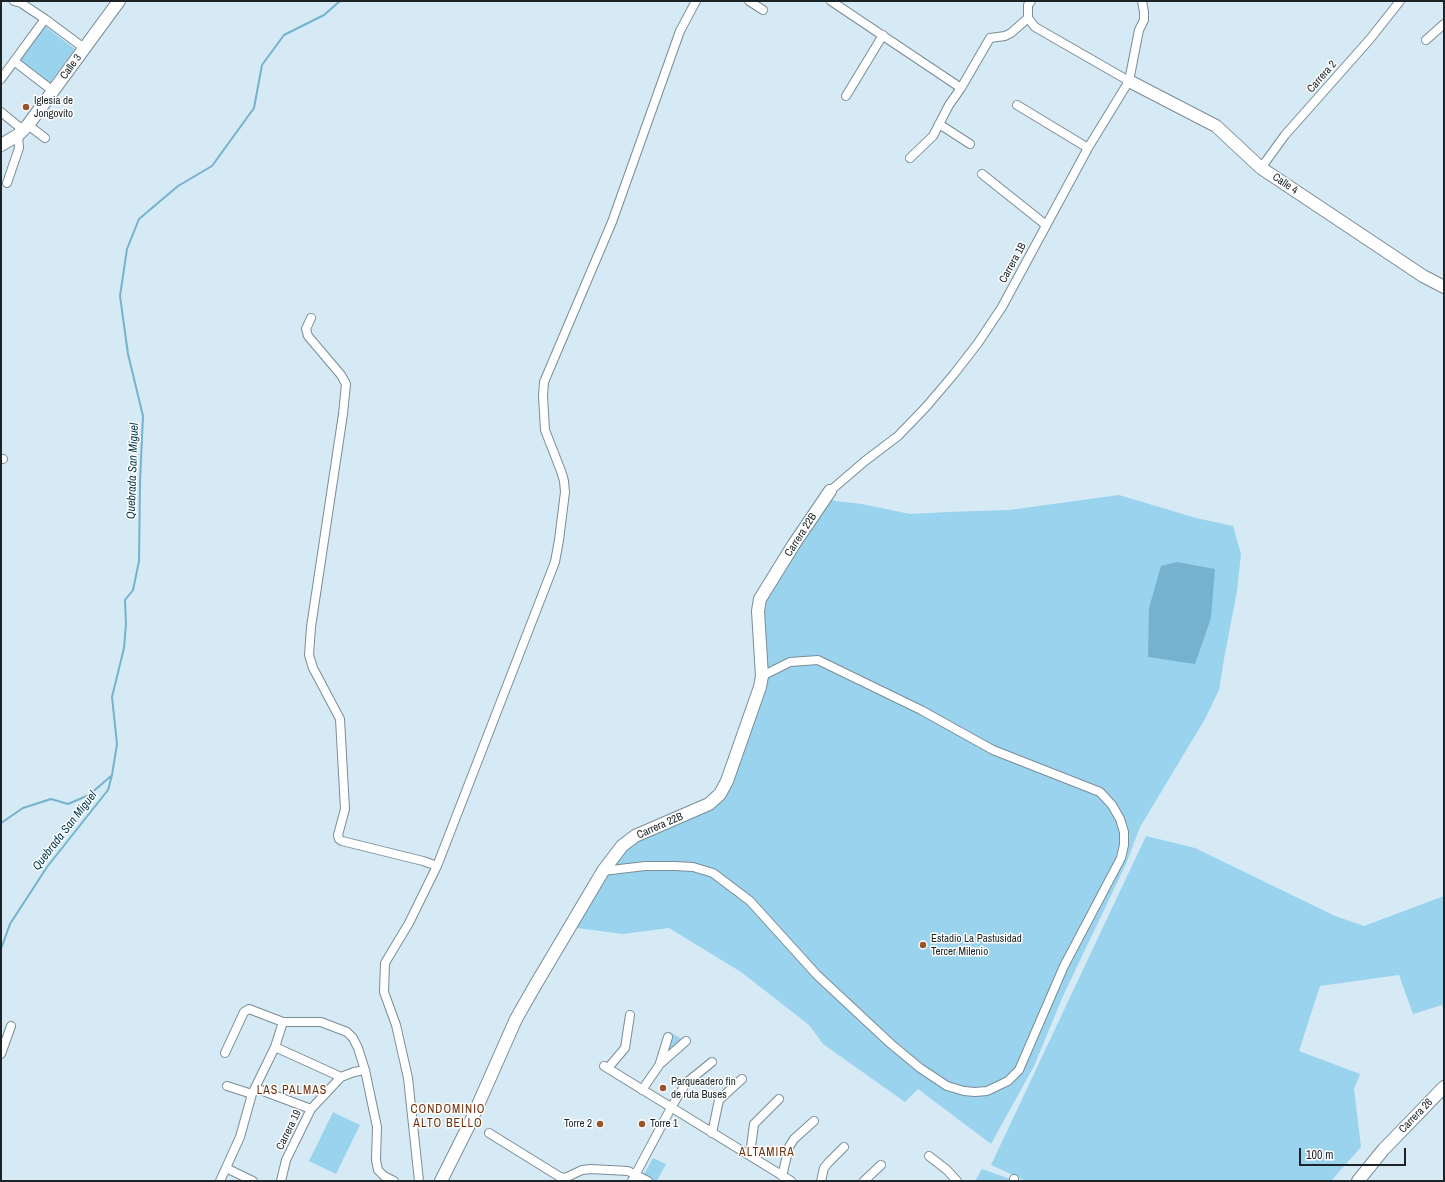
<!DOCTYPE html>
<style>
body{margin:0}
#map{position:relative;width:1445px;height:1182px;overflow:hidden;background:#d5eaf5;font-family:"Archivo Narrow",sans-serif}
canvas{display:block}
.frame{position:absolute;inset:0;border:2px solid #1c2427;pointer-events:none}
.scale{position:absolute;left:1299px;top:1148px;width:107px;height:18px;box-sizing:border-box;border:2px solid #1c2427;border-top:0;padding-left:5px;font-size:12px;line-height:14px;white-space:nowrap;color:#1c2427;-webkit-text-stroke:3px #fff;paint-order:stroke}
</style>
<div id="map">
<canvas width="1445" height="1182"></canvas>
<div class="frame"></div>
<div class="scale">100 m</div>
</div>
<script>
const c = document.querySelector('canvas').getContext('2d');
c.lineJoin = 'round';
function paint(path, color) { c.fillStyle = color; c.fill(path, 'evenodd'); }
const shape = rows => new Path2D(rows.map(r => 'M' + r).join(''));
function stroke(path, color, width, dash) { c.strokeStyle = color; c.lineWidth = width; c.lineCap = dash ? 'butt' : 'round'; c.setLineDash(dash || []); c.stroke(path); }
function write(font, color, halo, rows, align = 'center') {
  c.font = font + ' "Archivo Narrow",sans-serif'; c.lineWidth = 3; c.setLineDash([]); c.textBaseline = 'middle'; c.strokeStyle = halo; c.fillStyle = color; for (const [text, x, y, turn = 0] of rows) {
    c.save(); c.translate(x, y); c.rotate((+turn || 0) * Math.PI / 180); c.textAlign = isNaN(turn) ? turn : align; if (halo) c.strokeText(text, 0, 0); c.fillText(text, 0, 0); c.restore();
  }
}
const green = shape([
 [45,26,75,49,49,84,18,61],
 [1119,495,1196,518,1233,526,1241,554,1237,591,1224,659,1219,690,1205,719,1140,827,1126,864,1063,996,1034,1066,991,1144,918,1089,905,1102,823,1044,809,1025,741,972,669,928,623,934,569,927,622,846,720,794,760,687,758,611,826,497,835,501,862,504,910,514,948,512,1009,510],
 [1146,836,1195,848,1335,916,1364,926,1444,896,1444,1011,1442,1005,1413,1014,1399,975,1320,986,1299,1051,1360,1074,1354,1089,1361,1147,1331,1181,1026,1181,991,1165],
 [670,1032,685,1041,661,1061],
 [333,1112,360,1125,336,1174,309,1161],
 [653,1158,666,1164,657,1181,652,1181,643,1176],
 [982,1169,1013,1180,1012,1181,975,1181]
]);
const water = shape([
 [1177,562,1215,569,1211,618,1195,664,1148,657,1149,608,1161,566]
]);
const stream = shape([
 [1,823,23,808,51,799,68,804,89,795,111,776],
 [1,949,10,924,47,867,108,790,112,775,117,744,112,697,124,648,126,624,125,600,133,590,139,561,140,482,143,416,128,354,120,296,127,249,139,219,178,186,212,166,254,108,262,65,284,35,324,15,340,1]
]);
const street = shape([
 [14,1,21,3,45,19,84,48],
 [749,1,763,10],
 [831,1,961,88],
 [1031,1,1028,5,1028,18,1035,27,1129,81],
 [1426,40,1444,24],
 [14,61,53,91],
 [1,79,45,19],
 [846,96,883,35],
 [1017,105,1088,148],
 [1,112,23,130],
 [939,124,970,144],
 [28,125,45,138],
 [910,158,933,136,949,105,961,88,990,38,1005,36,1011,33,1028,18],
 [1261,168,1285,135,1370,39,1400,1],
 [982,174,1046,225],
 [7,183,19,148,18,135],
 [311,318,306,329,308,336,341,375,346,384,343,414,311,627,309,655,313,668,340,719,345,809,338,835,339,839,342,841,423,861,437,866],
 [1,459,3,459],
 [830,491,865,461,898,436,926,407,954,374,978,343,1002,307,1088,148,1129,81,1139,30,1144,20,1144,12,1142,1],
 [603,871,645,866,675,866,693,867,713,873,750,901,817,975,891,1044,920,1068,947,1086,964,1091,975,1092,987,1091,1008,1081,1019,1070,1064,966,1121,858,1124,845,1124,832,1120,819,1112,805,1100,792,993,750,921,710,818,660,790,662,762,676],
 [275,1047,341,1077],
 [225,1053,244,1012,249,1009,283,1022,321,1022,347,1032,353,1038,358,1048,365,1070,377,1127,376,1160,378,1170,384,1176,394,1181],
 [1,1054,11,1026],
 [660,1063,668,1037],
 [604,1066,791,1181],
 [608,1068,625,1048,630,1015],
 [227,1086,252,1094],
 [255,1088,311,1109],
 [642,1090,660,1064,686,1041],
 [489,1133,560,1177,565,1178,582,1170,591,1169,628,1171,648,1181],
 [712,1133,719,1100,742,1079],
 [750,1155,754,1124,779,1099],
 [929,1156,947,1170,957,1181],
 [226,1168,253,1181],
 [782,1176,789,1147,794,1139,814,1121],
 [220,1181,240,1137,252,1094,275,1047,283,1022],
 [281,1181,286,1160,311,1109,341,1077,354,1072,365,1070],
 [419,1181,408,1078,396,1025,384,992,385,963,409,923,437,866,555,562,559,540,565,492,564,481,561,471,545,430,543,396,544,382,612,222,680,31,696,1],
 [632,1181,672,1106,686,1083,712,1062],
 [821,1181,824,1168,828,1163,844,1147],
 [864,1181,881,1165],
 [1014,1181,1014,1179]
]);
const secondary = shape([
 [1129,81,1216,126,1261,168,1423,276,1444,287],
 [1,145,18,135,28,125,119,1],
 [441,1181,470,1123,516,1019,536,984,603,871,622,846,635,836,709,804,720,794,727,781,760,687,762,676,758,611,760,599,794,544,830,491],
 [1358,1181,1383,1150,1444,1087]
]);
const markers = [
 [26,107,4,"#9a532c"],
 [923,945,4,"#9a532c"],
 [663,1088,4,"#9a532c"],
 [600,1124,4,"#9a532c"],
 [642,1124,4,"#9a532c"]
];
const streetNames = [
 ["Calle 3",71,67,-54],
 ["Carrera 2",1322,77,-49],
 ["Calle 4",1285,184,34],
 ["Carrera 1B",1013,263,-61],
 ["Carrera 22B",801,535,-57],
 ["Carrera 22B",660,826,-24],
 ["Carrera 26",1416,1116,-46],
 ["Carrera 19",289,1130,-64]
];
const poiNames = [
 ["Iglesia de",34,101],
 ["Jongovito",34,114],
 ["Estadio La Pastusidad",931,939],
 ["Tercer Milenio",931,952],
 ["Parqueadero fin",671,1082],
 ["de ruta Buses",671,1095],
 ["Torre 2",592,1124,"right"],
 ["Torre 1",650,1124]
];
const waterNames = [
 ["Quebrada San Miguel",133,471,-88],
 ["Quebrada San Miguel",65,831,-52]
];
const neighbourhoodNames = [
 ["LAS PALMAS",292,1091],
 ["CONDOMINIO",448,1110],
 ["ALTO BELLO",448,1124],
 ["ALTAMIRA",767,1153]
];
paint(green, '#99d3ee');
paint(water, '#74b2ce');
stroke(stream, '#74b2ce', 2);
stroke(street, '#798d96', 10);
stroke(secondary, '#798d96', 14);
stroke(street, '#fff', 8);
stroke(secondary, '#fff', 12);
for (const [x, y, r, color] of markers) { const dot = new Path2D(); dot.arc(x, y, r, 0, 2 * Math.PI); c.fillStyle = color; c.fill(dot); stroke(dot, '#fff', 1.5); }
write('11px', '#1c2427', '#fff', streetNames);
write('11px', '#1c2427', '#fff', poiNames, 'left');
write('italic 12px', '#00394d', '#fff', waterNames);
c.letterSpacing = '1px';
write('12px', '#6f3109', '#fff', neighbourhoodNames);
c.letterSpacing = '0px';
</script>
